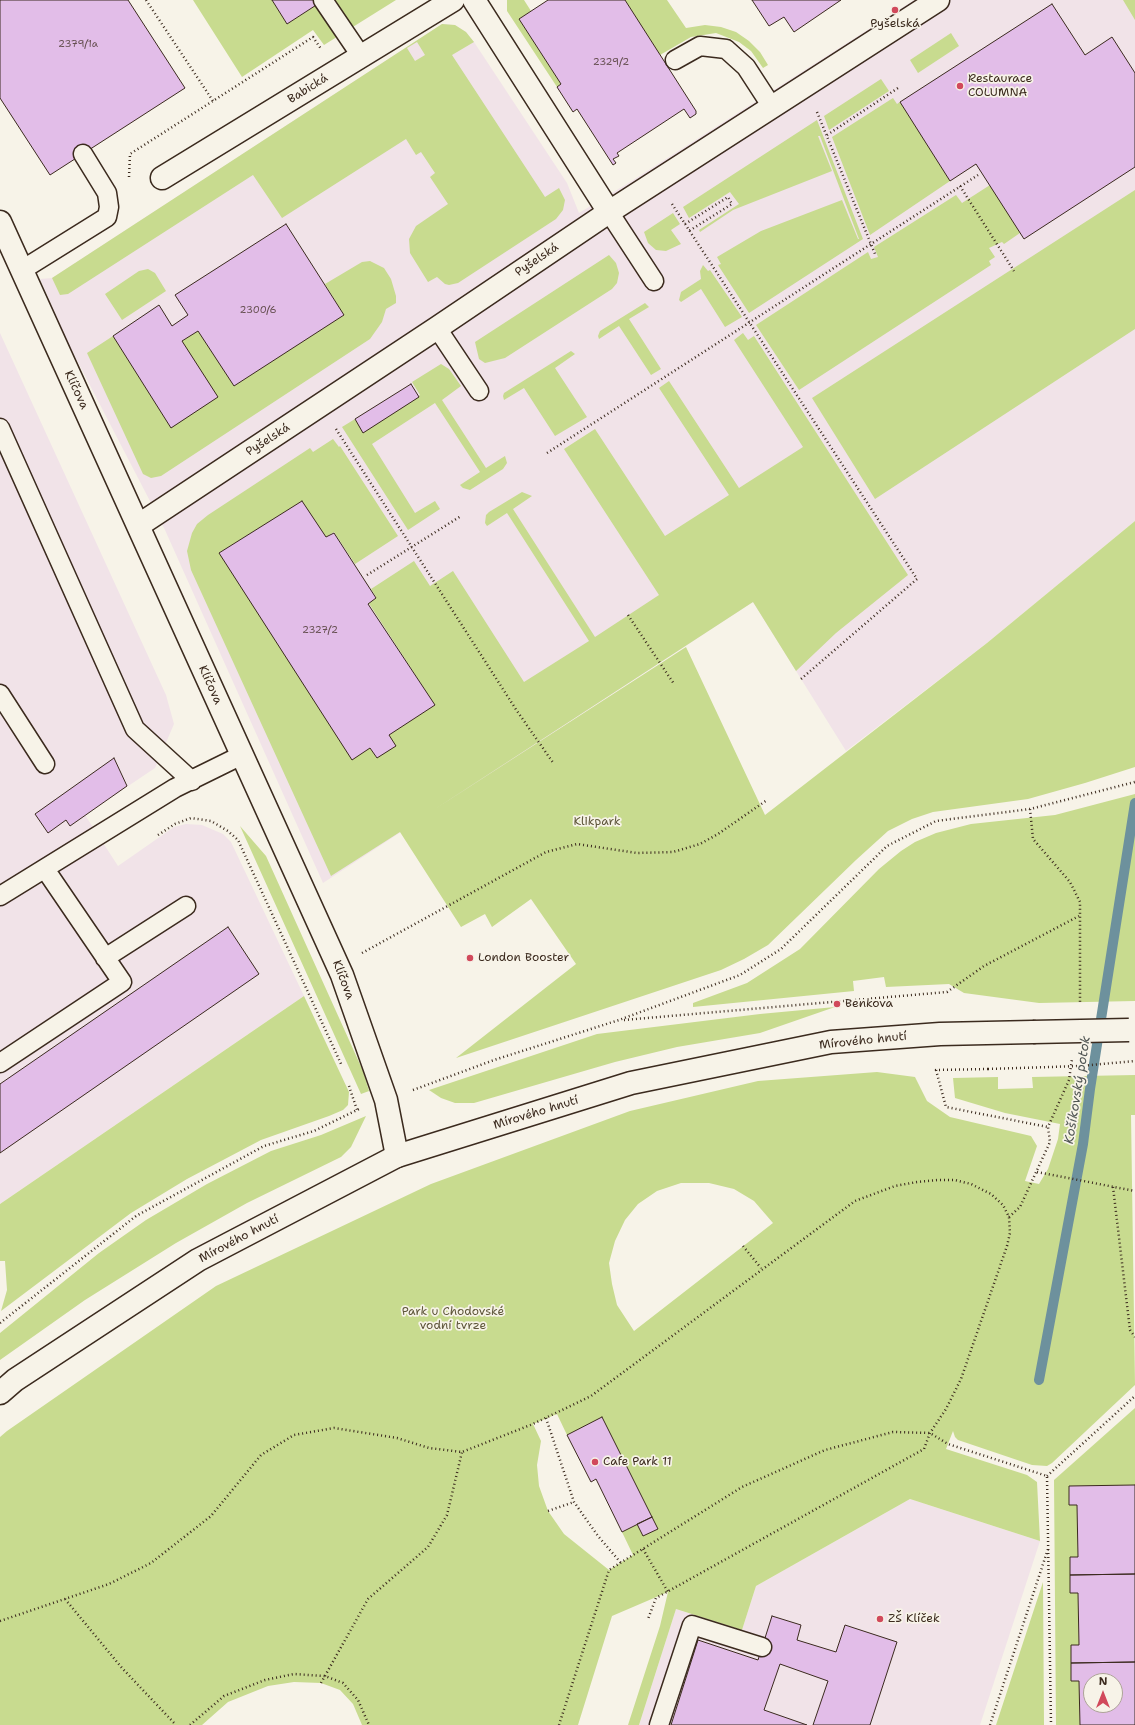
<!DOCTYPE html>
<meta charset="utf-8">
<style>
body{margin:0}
#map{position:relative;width:1135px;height:1725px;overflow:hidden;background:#f7f3e8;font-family:"Shantell Sans",sans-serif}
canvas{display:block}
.north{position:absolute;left:1083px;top:1673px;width:40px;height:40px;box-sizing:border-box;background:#f7f3e8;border:1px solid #aca397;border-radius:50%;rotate:0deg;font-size:11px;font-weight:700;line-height:16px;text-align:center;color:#3b2a1e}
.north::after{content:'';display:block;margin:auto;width:14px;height:18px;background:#d1495b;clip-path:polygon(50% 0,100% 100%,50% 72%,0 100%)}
</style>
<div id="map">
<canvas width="1135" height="1725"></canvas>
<div class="north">N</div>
</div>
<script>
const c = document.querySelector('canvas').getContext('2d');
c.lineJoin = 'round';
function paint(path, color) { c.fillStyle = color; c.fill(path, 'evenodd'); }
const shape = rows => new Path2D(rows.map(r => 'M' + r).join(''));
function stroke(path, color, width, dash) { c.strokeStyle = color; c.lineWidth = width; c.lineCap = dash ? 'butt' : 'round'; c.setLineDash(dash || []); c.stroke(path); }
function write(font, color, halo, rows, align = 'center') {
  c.font = font + ' "Shantell Sans",sans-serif'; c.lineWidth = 3.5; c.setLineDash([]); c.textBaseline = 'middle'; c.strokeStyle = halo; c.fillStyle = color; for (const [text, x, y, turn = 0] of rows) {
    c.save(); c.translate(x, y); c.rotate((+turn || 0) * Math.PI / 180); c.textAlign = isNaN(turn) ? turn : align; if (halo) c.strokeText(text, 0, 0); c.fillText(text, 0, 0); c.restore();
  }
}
const built = shape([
 [914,0,1135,0,1135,521,987,643,846,751,753,602,323,883,165,530,68,343,40,279,52,278,442,24,455,25,466,32,474,42,567,183,579,213,630,182],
 [0,333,166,695,174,724,155,768,85,815,118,866,174,827,186,824,202,825,223,834,231,842,304,996,0,1204],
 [910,1499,1040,1541,980,1725,639,1725,676,1609,742,1630,756,1586]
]);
const green = shape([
 [193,0,272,0,287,24,324,0,396,0,324,45,313,30,242,77],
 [507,0,524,0,531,11,519,19,561,84,557,87,507,11],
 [625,0,667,0,686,28,705,25,721,27,736,32,749,41,760,52,768,65,763,68,751,51,739,42,716,33,691,37,660,55],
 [1123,0,1135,0,1135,20],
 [442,24,455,25,466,32,474,42,452,55,545,197,559,188,565,200,563,210,556,219,458,283,449,285,445,284,437,277,428,282,410,253,409,239,416,226,448,204,430,177,435,173,421,152,416,155,406,139,282,218,253,175,68,294,60,295,52,278],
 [417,42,425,55,415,61,407,48],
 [951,33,959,46,918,73,910,60],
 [881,79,889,91,829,130,824,116],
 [893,98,897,104,900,102,950,181,870,235,832,137],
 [817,120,863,239,749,313,718,265,721,264,717,257,761,231,842,200,858,239,859,239,820,136,818,136,832,171,733,210,700,232,699,230,739,204,730,192,689,218,683,207],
 [990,185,1020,233,1004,244,1002,242,989,248,995,257,989,261,991,265,799,390,756,325,868,252,871,259,878,257,874,247,956,195,962,203],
 [1135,190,1135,329,875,499,812,398],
 [673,213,680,224,671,230,681,244,666,251,656,250,648,243,644,232],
 [609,255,616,263,619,273,617,283,612,289,505,358,485,363,479,359,475,342],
 [370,261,384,268,391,279,396,296,396,303,386,309,382,322,370,339,161,476,151,478,143,474,87,353,113,336,171,428,182,341,198,331,234,386,344,315,325,284,362,262],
 [703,265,708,271,710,270,742,317,725,327,701,289,681,302,679,300,681,292,701,279,700,271],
 [148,269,155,273,166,291,122,320,105,294,139,271],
 [645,303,649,307,629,319,661,369,651,375,619,326,599,339,598,336,600,331],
 [743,333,748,340,754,336,908,575,836,633,796,671,753,602,432,811,686,647,765,815,987,643,1135,521,1135,767,1085,783,1028,799,933,812,912,819,888,831,856,860,768,945,744,959,721,970,456,1058,576,964,531,899,492,927,485,914,461,927,400,832,331,876,191,570,187,551,192,533,197,524,208,515,310,448,313,452,333,439,339,447,340,446,398,536,355,564,334,532,326,537,302,501,219,553,352,758,370,747,376,757,389,735,435,705,368,602,376,597,371,589,414,561,430,586,453,571,524,682,589,641,507,513,487,526,485,523,486,515,489,512,522,492,532,496,513,509,595,637,659,595,564,449,595,429,665,536,729,495,659,388,669,381,739,488,803,447,734,340],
 [571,351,575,354,555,368,587,417,555,436,524,388,504,400,503,396,504,393],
 [441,364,449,369,461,386,442,400,486,468,505,456,507,463,503,469,470,490,463,488,460,485,480,472,435,403,372,444,415,513,435,501,440,509,408,530,342,427,355,419,363,432,420,395,412,382],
 [1135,794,1135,1001,1039,1003,964,993,949,984,886,987,884,977,853,981,854,991,693,1007,693,1003,747,983,800,949,879,869,901,851,915,842,936,833,971,824,1055,815],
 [240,826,266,856,363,1071,369,1091,361,1094],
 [304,996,349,1092,348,1105,343,1110,329,1116,261,1140,187,1179,131,1213,1,1311,7,1290,5,1261,0,1261,0,1204],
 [835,1007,760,1033,677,1047,615,1062,474,1103,455,1103,441,1098,429,1090,597,1034,760,1014],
 [877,1072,915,1077,927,1101,950,1117,1031,1136,1037,1146,1025,1181,1039,1184,1048,1169,1058,1139,1060,1124,1005,1113,955,1098,953,1078,998,1077,998,1089,1033,1088,1032,1077,1135,1075,1135,1115,1131,1115,1135,1385,1052,1463,1047,1466,1032,1465,958,1440,955,1437,953,1431,946,1449,1027,1475,1037,1482,1040,1541,910,1499,756,1586,742,1630,676,1609,639,1725,628,1725,660,1626,668,1592,612,1616,578,1725,362,1725,353,1704,340,1690,321,1683,294,1682,268,1686,228,1702,202,1725,0,1725,0,1437,7,1431,216,1286,431,1184,630,1111,758,1081],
 [681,1183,709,1183,734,1189,754,1201,773,1223,634,1331,617,1305,612,1284,609,1263,615,1241,625,1220,638,1204,657,1191],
 [557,1414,567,1435,602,1418,652,1517,622,1532,633,1555,609,1570,564,1534,548,1511,539,1486,537,1465,541,1441,533,1424],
 [366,1116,351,1147,341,1157,247,1203,176,1243,85,1300,0,1360,0,1333,99,1253,146,1220,207,1184,271,1151,321,1135],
 [1135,1408,1135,1485,1069,1487,1069,1505,1077,1505,1078,1557,1070,1557,1070,1593,1078,1593,1079,1645,1071,1645,1071,1680,1079,1681,1080,1725,1056,1725,1054,1480],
 [1043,1582,1044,1725,996,1725]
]);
const stream = shape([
 [1039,1380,1083,1144,1090,1089,1135,803]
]);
const building = shape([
 [0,0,128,0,185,88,50,175,0,98,0,0],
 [272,0,324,0,287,24,272,0],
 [548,0,625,0,696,111,696,114,690,118,684,109,617,153,619,156,613,159,616,163,613,165,577,109,573,112,557,87,561,84,519,19,548,0],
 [752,0,841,0,794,32,784,17,769,26,752,0],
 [1052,4,1085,55,1112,37,1135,73,1135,167,1024,239,976,164,950,181,900,102,1052,4],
 [286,224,344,315,234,386,198,331,182,341,218,397,171,428,113,336,159,305,172,326,188,315,175,295,286,224],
 [411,384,419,397,363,433,355,419,411,384],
 [302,501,326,537,334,533,376,598,368,604,435,705,389,735,396,746,377,758,370,748,352,760,219,553,302,501],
 [114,758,127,786,70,826,66,820,48,833,35,814,114,758],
 [228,927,259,974,0,1153,0,1084,228,927],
 [602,1417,652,1517,622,1532,596,1479,591,1482,567,1435,602,1417],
 [1135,1485,1135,1574,1070,1575,1070,1557,1078,1557,1077,1505,1069,1505,1069,1486,1135,1485],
 [652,1517,658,1529,643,1536,637,1524,652,1517],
 [1135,1574,1135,1662,1071,1663,1071,1645,1079,1645,1078,1593,1070,1593,1070,1575,1135,1574],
 [772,1616,801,1625,797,1640,836,1652,845,1625,897,1642,870,1725,813,1725,828,1681,780,1664,764,1710,807,1725,671,1725,698,1640,758,1660,772,1616],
 [1135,1662,1135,1725,1080,1725,1079,1681,1071,1681,1071,1663,1135,1662],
 [1091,1681,1115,1681,1115,1705,1091,1705,1091,1681]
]);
const path = shape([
 [146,0,213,101],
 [817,112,875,254],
 [827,135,898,88],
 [129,177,130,154,313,37,321,49],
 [960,186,1014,271],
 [672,204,917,579,801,679],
 [685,224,728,197,732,204,689,231],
 [336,429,517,711,554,764],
 [547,453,978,175],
 [367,575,461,516],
 [628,615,674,684],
 [1030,809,1033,839,1070,882,1080,902,1080,1003],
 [158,835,175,824,191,818,211,821,228,831,238,840,342,1066],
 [362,953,546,852,577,844,637,853,673,852,700,844,718,834,767,800],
 [624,1020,947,992,984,966,1079,916],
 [988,1069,936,1070,946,1107,1048,1127],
 [349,1086,357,1110],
 [413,1090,494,1060,619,1020,740,975,781,949,887,846,936,821,1030,809,1135,782],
 [1037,1172,1135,1191],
 [1113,1187,1130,1330,1135,1337],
 [1009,1217,1020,1207,1050,1142,1048,1127,1069,1080,1072,1059],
 [743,1246,761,1268],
 [0,1323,136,1216,264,1146,314,1131,359,1109],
 [546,1418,574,1502,598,1536,621,1563],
 [1047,1476,1135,1396],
 [548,1511,574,1502],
 [643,1549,668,1592],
 [65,1599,122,1668,176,1725],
 [0,1621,109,1584,151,1563,211,1516,261,1455,294,1435,334,1428,397,1438,429,1448,462,1452,533,1424,591,1396,855,1201,895,1186,917,1182,938,1180,955,1180,971,1184,991,1194,1003,1205,1009,1217,1010,1233,1007,1246,961,1379,946,1409,930,1433,924,1449,656,1598,648,1619],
 [321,1683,368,1599,428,1547,447,1515,462,1452],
 [190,1725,224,1696,265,1680,294,1674,325,1676,343,1683,358,1700,369,1725],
 [559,1725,609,1570,742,1487,825,1450,893,1432,930,1433,948,1444,1047,1476,1051,1725],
 [990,1725,1048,1549]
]);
const service = shape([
 [323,0,361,56],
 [675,60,700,46,726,49,746,67,772,107],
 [609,212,654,281],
 [22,270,107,217,109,207,107,193,83,154],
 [437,328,479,391],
 [0,428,135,729,192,781],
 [0,694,45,764],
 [0,896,175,788,242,755],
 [105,958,186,906],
 [0,1063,122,982,45,869],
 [659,1725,692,1625,762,1647]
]);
const minor = shape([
 [474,0,609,212],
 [162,178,453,0],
 [139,525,437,328,609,212,938,0]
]);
const tertiary = shape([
 [0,222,342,975,386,1100,397,1156]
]);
const secondary = shape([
 [0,1393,15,1380,198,1260,397,1156,631,1083,831,1042,940,1034,1033,1032]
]);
const pathBridge = shape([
 [988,1069,1080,1066,1135,1061]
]);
const secondaryBridge = shape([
 [1033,1032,1129,1030]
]);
const markers = [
 [895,10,4,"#d1495b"],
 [960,86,4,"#d1495b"],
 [470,958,4,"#d1495b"],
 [837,1004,4,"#d1495b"],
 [595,1462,4,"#d1495b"],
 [880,1619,4,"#d1495b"]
];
const numberNames = [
 ["2379/1a",78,44],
 ["2329/2",611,62],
 ["2300/6",258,310],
 ["2327/2",320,630]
];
const poiNames = [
 ["Pyšelská",895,24,"center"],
 ["Restaurace",968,79],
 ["COLUMNA",968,93],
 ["London Booster",478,958],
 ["Benkova",845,1004],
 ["Cafe Park 11",603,1462],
 ["ZŠ Klíček",888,1619]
];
const streetNames = [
 ["Babická",308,89,-32],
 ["Pyšelská",537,260,-34],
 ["Klíčova",76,390,65],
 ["Pyšelská",268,440,-33],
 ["Klíčova",210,685,66],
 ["Klíčova",343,980,69],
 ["Mírového hnutí",863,1041,-6],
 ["Mírového hnutí",536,1113,-17],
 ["Mírového hnutí",239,1239,-28]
];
const parkNames = [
 ["Klikpark",597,822],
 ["Park u Chodovské",453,1312],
 ["vodní tvrze",453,1326]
];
const waterNames = [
 ["Košíkovský potok",1078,1090,-81]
];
paint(built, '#f1e3e8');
paint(green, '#c8db8f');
stroke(stream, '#6d919d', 10);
paint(building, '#e2bde8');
stroke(building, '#3b2a1e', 1);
stroke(service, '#3b2a1e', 21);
stroke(minor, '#3b2a1e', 25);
stroke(tertiary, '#3b2a1e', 25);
stroke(secondary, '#3b2a1e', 25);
stroke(path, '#3b2a1e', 2.5, [1, 3]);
stroke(service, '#f7f3e8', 18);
stroke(minor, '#f7f3e8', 22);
stroke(tertiary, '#f7f3e8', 22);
stroke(secondary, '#f7f3e8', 22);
stroke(secondaryBridge, '#3b2a1e', 25, []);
stroke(pathBridge, '#3b2a1e', 2.5, [1, 3]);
stroke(secondaryBridge, '#f7f3e8', 22);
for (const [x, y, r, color] of markers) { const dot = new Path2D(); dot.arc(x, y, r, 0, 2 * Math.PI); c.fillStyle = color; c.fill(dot); stroke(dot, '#f7f3e8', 1.5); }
write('10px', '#654f50', null, numberNames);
write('12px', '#3b2a1e', '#f7f3e8', poiNames, 'left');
write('12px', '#3b2a1e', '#f7f3e8', streetNames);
write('12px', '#5e563a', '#f7f3e8', parkNames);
write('italic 13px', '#505553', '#f7f3e8', waterNames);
</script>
